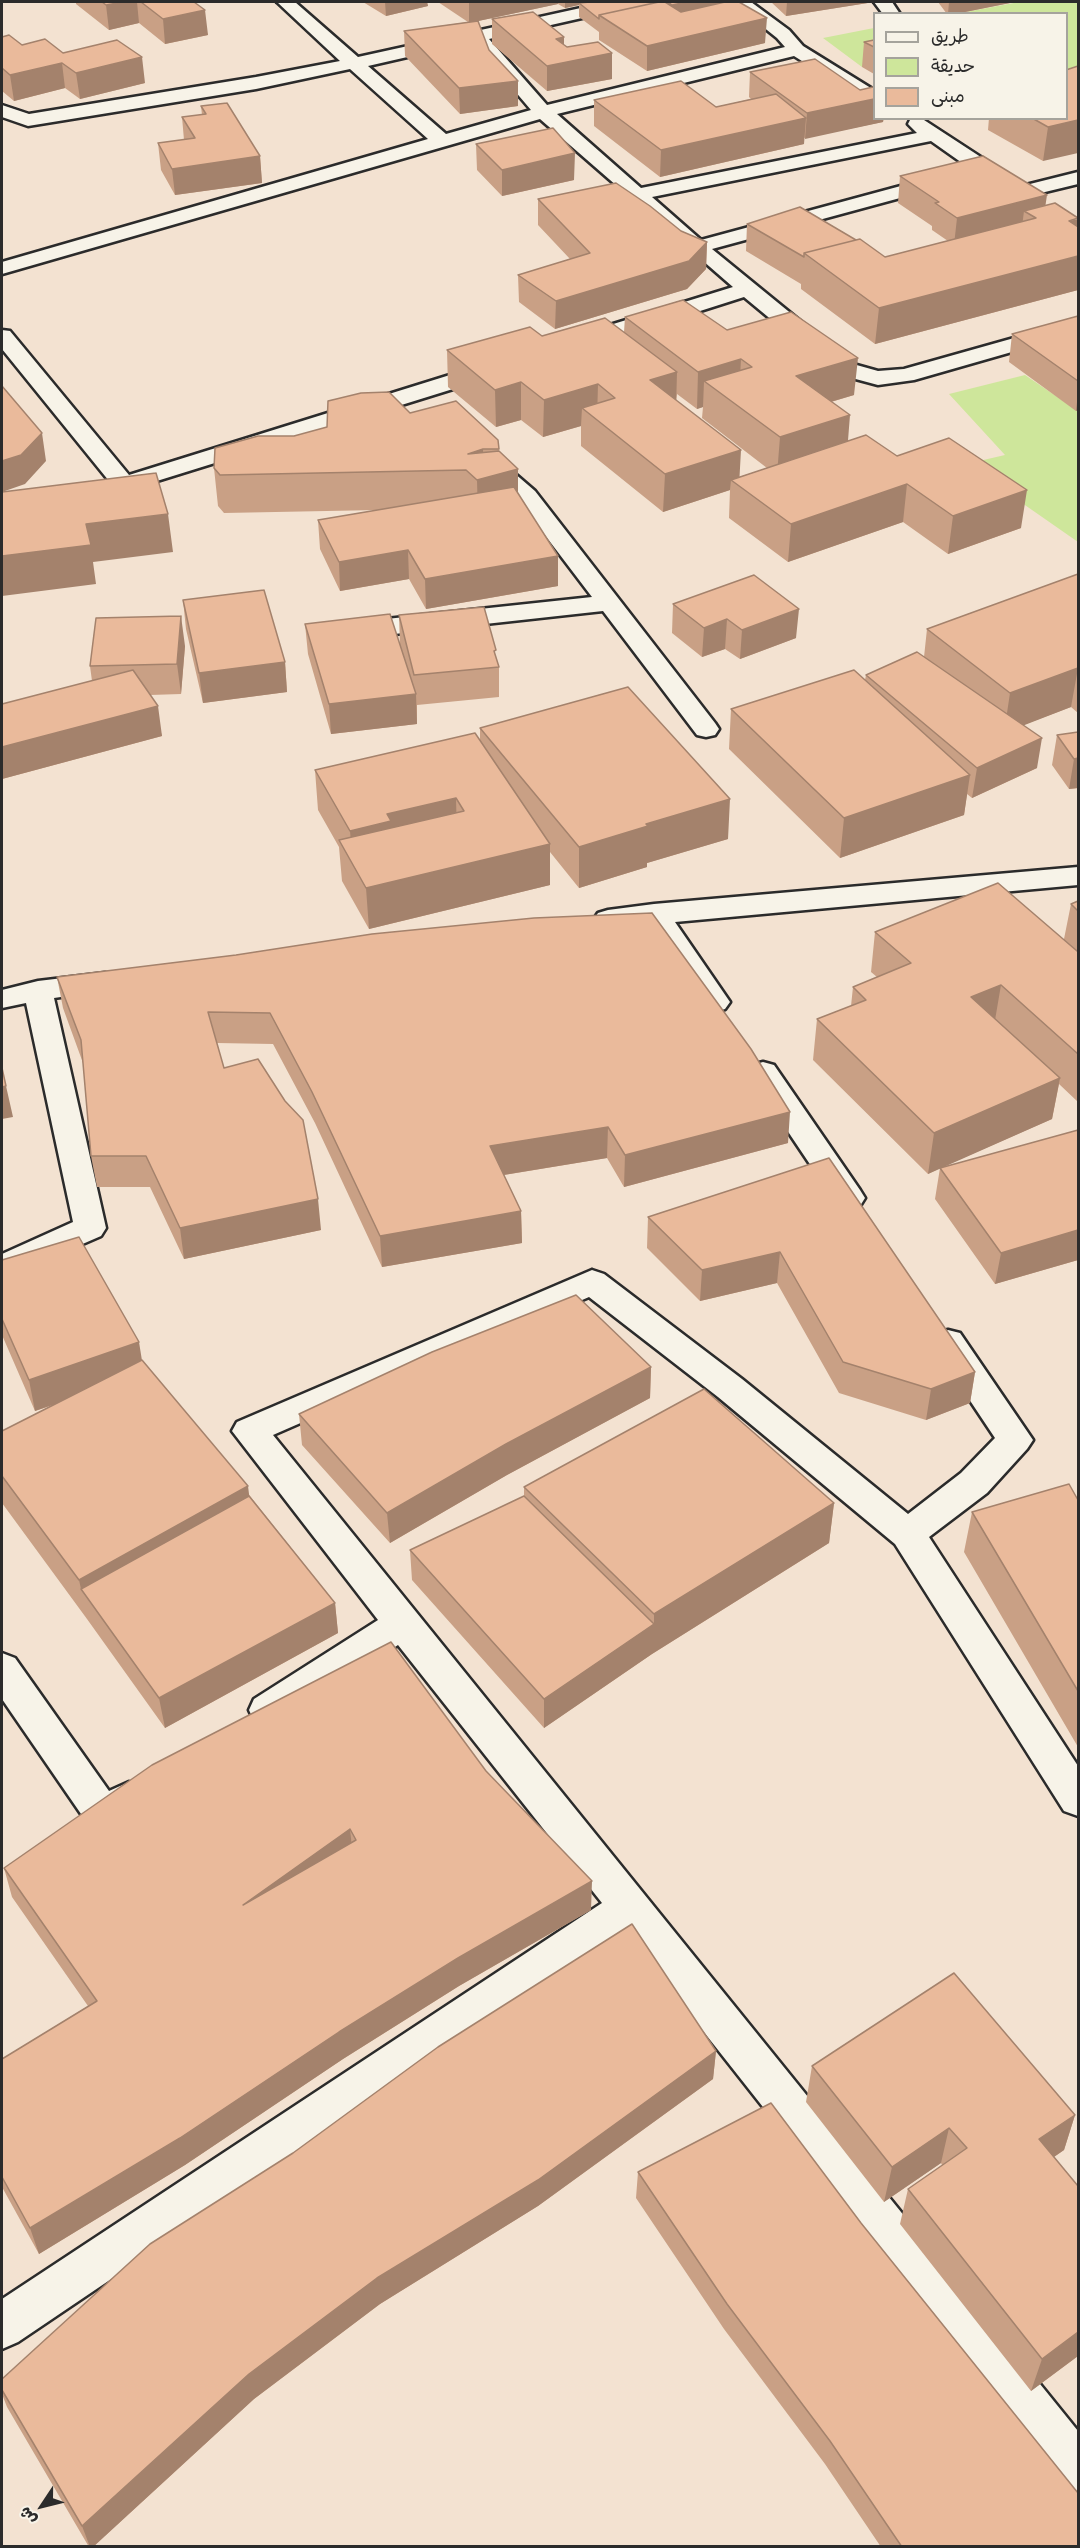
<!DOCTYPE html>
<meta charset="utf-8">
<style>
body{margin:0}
#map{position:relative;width:1080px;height:2548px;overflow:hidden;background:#f3e2d1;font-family:Mali,"Playpen Sans Arabic",sans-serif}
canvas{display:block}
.frame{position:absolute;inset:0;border:3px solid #2b2b2b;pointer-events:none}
.legend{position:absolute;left:873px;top:12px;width:195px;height:108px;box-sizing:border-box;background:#f7f3e8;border:2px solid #a5a39c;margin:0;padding:8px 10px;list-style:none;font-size:18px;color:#2b2b2b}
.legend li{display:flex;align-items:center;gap:12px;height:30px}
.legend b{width:30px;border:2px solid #a5a39c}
.north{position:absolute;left:12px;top:2476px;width:60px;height:60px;-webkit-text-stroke:4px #f7f3e8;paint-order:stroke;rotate:235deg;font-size:16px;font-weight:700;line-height:24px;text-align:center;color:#2b2b2b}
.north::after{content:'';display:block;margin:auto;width:21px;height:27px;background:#2b2b2b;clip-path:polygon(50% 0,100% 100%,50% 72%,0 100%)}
</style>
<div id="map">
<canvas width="1080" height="2548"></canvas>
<div class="frame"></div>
<ul class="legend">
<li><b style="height:8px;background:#f7f3e8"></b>طريق</li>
<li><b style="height:16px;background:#cee69b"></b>حديقة</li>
<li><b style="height:16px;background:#eaba9b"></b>مبنى</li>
</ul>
<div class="north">ش</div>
</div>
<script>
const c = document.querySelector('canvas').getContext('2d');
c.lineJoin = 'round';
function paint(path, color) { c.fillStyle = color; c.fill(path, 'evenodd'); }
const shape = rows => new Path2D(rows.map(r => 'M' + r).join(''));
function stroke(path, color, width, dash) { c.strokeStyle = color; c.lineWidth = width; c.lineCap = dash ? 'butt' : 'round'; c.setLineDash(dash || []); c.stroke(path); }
const green = shape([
 [1019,2,1078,2,1078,98,1067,92,1066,14,955,14],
 [874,28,874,65,862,67,823,38],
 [1025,375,1078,411,1078,542,966,464,1005,455,949,394]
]);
const minor = shape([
 [277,2,295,2,358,57,608,2,637,2,635,6,489,39,547,105,785,47,777,38,732,2,751,2,789,30,803,46,874,90,874,103,867,102,794,56,557,114,641,188,917,133,908,124,910,120,916,118,924,120,993,165,1013,181,1016,185,1014,188,1078,172,1078,184,1016,199,1009,197,1006,193,1008,190,999,189,931,141,652,197,701,240,934,177,948,177,951,181,948,185,712,249,853,364,878,371,904,369,1078,320,1078,333,914,380,878,385,837,374,744,297,584,348,576,349,568,348,565,343,568,338,733,287,540,119,2,274,2,262,428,139,350,69,256,89,28,126,2,117,2,105,29,114,256,77,340,61,277,2],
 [473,42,531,110,446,134,368,66,473,42],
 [874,2,892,2,900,14,883,14,874,2],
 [2,330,10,331,129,475,482,365,490,363,498,365,501,370,498,375,115,494,107,492,103,487,109,481,2,349,2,330],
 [484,452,492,454,535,491,715,723,719,729,715,735,706,737,697,735,603,611,349,639,340,636,336,631,340,626,349,623,592,597,519,501,476,464,472,459,476,454,484,452],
 [1078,867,1078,885,675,922,730,1002,725,1009,715,1012,705,1009,647,924,608,928,598,925,594,919,598,913,608,910,654,904,1078,867],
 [105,973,115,975,120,982,115,989,54,998,106,1228,101,1236,2,1279,2,1254,73,1222,26,1003,2,1008,2,990,38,981,105,973],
 [763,1062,774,1065,860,1190,865,1198,860,1206,849,1209,838,1206,748,1072,752,1065,763,1062],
 [592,1270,604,1274,742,1379,908,1514,961,1473,995,1438,931,1342,936,1333,948,1330,960,1333,1033,1440,1027,1449,987,1493,929,1537,1078,1766,1078,1816,1064,1811,895,1544,718,1397,589,1297,273,1435,1078,2431,1078,2492,1061,2485,625,1932,18,2342,2,2349,2,2299,602,1903,398,1645,282,1721,268,1726,254,1721,249,1710,254,1699,378,1620,232,1431,237,1422,592,1270],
 [2,1653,15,1658,109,1791,129,1782,143,1787,149,1799,143,1811,118,1827,104,1832,90,1827,2,1699,2,1653]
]);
const wall = shape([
 [76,2,194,2,208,35,165,44,139,23,109,30,76,4],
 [363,2,427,2,428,6,386,16],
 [438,2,739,2,765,43,647,71,599,40,599,32,579,17,579,5,565,8,558,4,478,21,489,50,518,106,460,114,405,56,404,31,468,22],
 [771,2,874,2,786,16],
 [938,2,1010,2,1010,3,955,14,947,14],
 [492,19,564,37,564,45,567,47,612,53,612,79,547,91,492,44],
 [2,37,22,45,145,83,80,99,65,88,14,101,2,91],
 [874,40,874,74,862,67,864,42],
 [750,72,883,122,804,138,804,144,660,177,594,126,594,100,716,107,751,99,749,97],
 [201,106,260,156,262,183,175,195,161,170,158,143,184,140,182,117,202,115],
 [989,118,1066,118,1043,161,988,130],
 [476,144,574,180,502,196,477,170],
 [900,176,1045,205,1078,227,1078,290,875,344,801,289,801,284,746,251,747,224,885,257,948,241,932,230,932,226,898,203],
 [538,199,681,231,707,242,706,269,687,289,555,329,519,302,518,275,570,259,538,225],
 [1078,316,1078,410,1076,411,1009,362,1012,334],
 [625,317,727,330,854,395,831,402,848,441,897,456,1021,528,948,554,903,522,788,562,729,518,730,490,663,512,581,446,581,426,543,437,521,420,496,427,448,387,447,350,542,336,624,332],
 [677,394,697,409,703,407,702,418,767,468,739,477,676,401],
 [410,413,498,440,499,451,518,494,558,556,558,586,426,609,409,579,340,591,320,549,318,520,378,510,224,513,218,506,214,468,294,436],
 [1078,574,1078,713,1071,707,1023,725,1037,768,972,798,967,794,964,815,840,858,729,749,731,709,865,680,866,675,924,657,927,629],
 [183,600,285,662,287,692,203,703,186,629],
 [673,604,796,638,740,659,725,649,702,657,672,633],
 [399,615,496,658,499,667,499,697,417,705,417,724,331,734,308,654,305,624,400,645],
 [185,646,181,694,150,695,162,736,2,779,2,704,92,681,90,666],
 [480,728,728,839,647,863,647,867,579,888,550,852,550,885,369,929,342,881,339,847,318,810,315,770,480,740],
 [1078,732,1078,788,1069,789,1052,765,1057,735],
 [1078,901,1078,1102,1059,1084,1052,1119,940,1168,1078,1130,1078,1260,995,1284,935,1199,940,1168,928,1174,813,1060,817,1019,851,1006,853,987,877,977,871,972,875,932,1064,939,1071,904],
 [236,955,788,1143,624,1187,607,1158,504,1175,521,1211,522,1243,382,1267,315,1123,273,1044,217,1043,224,1068,321,1230,184,1259,150,1187,97,1187,91,1156,83,1063,63,1008,57,977],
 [829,1158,975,1372,970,1403,926,1420,839,1393,777,1283,700,1301,647,1248,648,1217],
 [2,1260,142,1360,335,1603,338,1633,165,1728,87,1619,2,1503,2,1431,53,1405,35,1411,2,1335],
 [651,1367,650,1398,507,1475,390,1543,302,1445,299,1414],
 [524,1487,834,1503,829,1543,652,1654,544,1728,412,1580,410,1550,524,1496],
 [1078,1500,1078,1747,964,1552,972,1512],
 [486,1771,591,1910,459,1986,343,2059,185,2165,39,2254,2,2187,2,2059,88,2006,12,1897,4,1868],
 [716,2051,713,2079,538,2206,380,2304,254,2399,93,2547,89,2547,7,2407,2,2394,2,2379],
 [812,2066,1075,2115,1064,2150,1054,2157,1078,2186,1078,2356,1031,2391,900,2224,908,2189,942,2165,941,2163,884,2202,806,2102],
 [638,2172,861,2223,1078,2547,881,2547,825,2464,724,2329,636,2198]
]);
const shadedWall = shape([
 [123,2,137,2,139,23,109,30,106,5],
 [385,2,427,2,428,6,386,16],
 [469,2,558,2,558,4,469,23],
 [565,2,595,2,579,3,579,5,565,8],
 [687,2,730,2,672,18,672,5],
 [787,2,874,2,786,16],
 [949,2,1010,2,1010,3,955,14,948,14],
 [205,10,208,35,165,44,163,19],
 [767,18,765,43,647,71,647,46],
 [564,37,564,62,556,39],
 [612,53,612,79,547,91,547,66],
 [142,57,145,83,80,99,76,73],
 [62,63,65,88,14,101,10,75],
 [518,81,518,106,460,114,459,88],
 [874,99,874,118,884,118,883,122,805,139,807,113],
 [806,118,804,144,660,177,661,150],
 [1078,120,1078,153,1043,161,1048,127],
 [575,153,574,180,502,196,502,170],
 [260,156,262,183,175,195,172,169],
 [1047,195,1043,222,1024,211,1022,227,954,245,957,218],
 [1078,219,1078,221,1074,254,1069,221],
 [707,242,706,269,687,289,555,329,556,301],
 [1078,256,1078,290,875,344,879,308],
 [858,358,854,395,793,413,796,376],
 [741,359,739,396,704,381,703,407,697,409,698,372],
 [677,372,676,409,650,380],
 [521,382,521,420,496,427,495,390],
 [598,384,597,420,582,408,581,426,543,437,544,400],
 [1078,393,1078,410,1076,411],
 [850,415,847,453,777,475,780,437],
 [42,433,46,461,25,484,2,492,2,461],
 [483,449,484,478,518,469,518,507,478,518,477,480,468,454],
 [741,450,739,486,731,480,730,490,663,512,665,474],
 [907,484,903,522,788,562,791,524],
 [1027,490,1021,528,948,554,953,516],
 [168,514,173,552,93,562,96,584,2,596,2,556,86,524],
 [408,550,409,579,340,591,339,562],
 [558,556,558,586,426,609,425,579],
 [799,609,796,638,740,659,742,630],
 [181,616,185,646,181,694,177,664],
 [727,619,725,649,702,657,704,628],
 [285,662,287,692,203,703,199,673],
 [1078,668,1071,707,1004,733,1010,693],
 [416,694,417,724,331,734,329,704],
 [158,706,162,736,2,779,2,747],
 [1042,738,1037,768,972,798,977,768],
 [1078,758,1078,788,1069,789,1074,759],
 [970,775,964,815,840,858,844,818],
 [456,798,457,838,353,865,350,831,387,814],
 [730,799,728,839,647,863,647,867,579,888,579,847,646,824],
 [550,844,550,885,369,929,366,888],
 [1001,985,994,1026,971,997],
 [1060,1078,1052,1119,928,1174,934,1133],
 [6,1086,13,1117,2,1119,2,1087],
 [790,1112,788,1143,624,1187,625,1155],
 [608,1127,607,1158,491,1177,490,1146],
 [318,1199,321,1230,184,1259,180,1228],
 [521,1211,522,1243,382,1267,380,1236],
 [1078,1230,1078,1260,995,1284,1001,1253],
 [780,1252,777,1283,700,1301,702,1270],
 [139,1342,144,1373,35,1411,29,1380],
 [651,1367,650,1398,507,1475,390,1543,387,1513,506,1444],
 [975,1372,970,1403,926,1420,931,1389],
 [248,1486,253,1526,81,1589,79,1580],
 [834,1503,829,1543,652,1654,544,1728,544,1699,654,1624,654,1614],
 [335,1603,338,1633,165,1728,159,1698],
 [350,1829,353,1858,243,1905],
 [592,1881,591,1910,459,1986,343,2059,185,2165,39,2254,30,2228,339,2032,458,1958],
 [716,2051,713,2079,538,2206,380,2304,254,2399,93,2547,90,2547,82,2526,249,2374,377,2278],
 [1075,2115,1064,2150,1029,2174,1039,2139],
 [949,2128,941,2163,884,2202,892,2167],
 [1078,2332,1078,2356,1031,2391,1042,2359]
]);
const building = shape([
 [102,2,123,2,106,5,102,2],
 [141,2,194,2,205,10,163,19,141,2],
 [590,2,653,2,654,3,599,15,599,19,579,3,590,2],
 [659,2,665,2,681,12,725,2,739,2,767,18,647,46,599,15,659,2],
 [668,2,687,2,672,5,668,2],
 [533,12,564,37,556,39,567,47,598,42,612,53,547,66,492,19,533,12],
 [478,21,489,50,518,81,459,88,404,31,478,21],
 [9,35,22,45,45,39,63,53,117,40,142,57,76,73,62,63,10,75,2,68,2,37,9,35],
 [874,40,874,47,864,42,874,40],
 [815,59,860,90,873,87,874,88,874,99,807,113,750,72,815,59],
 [1078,66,1078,120,1048,127,1032,118,1066,118,1066,70,1078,66],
 [681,81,716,107,776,94,806,118,661,150,594,100,681,81],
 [227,103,260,156,172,169,158,143,195,138,182,117,206,114,201,106,227,103],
 [553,128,575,153,502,170,476,144,553,128],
 [983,156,1047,195,957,218,935,203,939,202,900,176,983,156],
 [616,183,650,206,681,231,707,242,689,261,556,301,518,275,590,253,538,199,616,183],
 [1055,203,1078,218,1069,221,1078,227,1078,256,879,308,804,253,860,239,885,257,1036,218,1024,211,1055,203],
 [800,207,856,240,804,253,804,257,747,224,800,207],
 [683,300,727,330,791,312,858,358,796,376,850,415,780,437,704,381,752,367,741,359,698,372,625,317,683,300],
 [1078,316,1078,381,1012,334,1078,316],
 [605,318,677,372,650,380,741,450,665,474,582,408,615,398,598,384,544,400,521,382,495,390,447,350,530,327,542,336,605,318],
 [2,386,42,433,21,455,2,461,2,386],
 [389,392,410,413,456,401,498,440,499,449,483,449,468,454,499,451,518,469,477,480,466,470,220,475,214,468,215,448,258,436,294,436,327,427,328,401,361,393,389,392],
 [866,435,897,456,949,438,1027,490,953,516,907,484,791,524,731,480,866,435],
 [156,473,168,514,86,524,91,545,2,556,2,492,156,473],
 [514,487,558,556,425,579,408,550,339,562,318,520,514,487],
 [1078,574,1078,668,1010,693,927,629,1078,574],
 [754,575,799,609,742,630,727,619,704,628,673,604,754,575],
 [264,590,285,662,199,673,183,600,264,590],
 [484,607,496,650,494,651,499,667,414,675,399,615,484,607],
 [390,614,416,694,329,704,305,624,390,614],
 [181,616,177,664,90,666,96,618,181,616],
 [917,652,1042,738,977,768,866,675,917,652],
 [133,670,158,706,2,747,2,704,133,670],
 [854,670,970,775,844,818,731,709,854,670],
 [628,687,730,799,646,824,648,826,579,847,480,728,628,687],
 [1078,732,1078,758,1074,759,1057,735,1078,732],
 [475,733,550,844,366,888,339,840,464,811,456,798,387,814,391,821,350,831,315,770,475,733],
 [998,883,1077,951,1078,950,1078,1054,1001,985,971,997,1060,1078,934,1133,817,1019,866,1000,853,987,911,963,875,932,998,883],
 [1078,901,1078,911,1071,904,1078,901],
 [652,913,751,1049,790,1112,625,1155,608,1127,490,1146,521,1211,380,1236,312,1092,270,1013,208,1012,224,1068,258,1059,285,1101,303,1120,318,1199,180,1228,146,1156,91,1156,81,1040,57,977,236,955,372,934,534,918,652,913],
 [2,1068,6,1086,2,1087,2,1068],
 [1078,1130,1078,1230,1001,1253,940,1168,1078,1130],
 [829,1158,975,1372,931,1389,843,1362,780,1252,702,1270,648,1217,829,1158],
 [79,1237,139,1342,29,1380,2,1319,2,1260,79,1237],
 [576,1295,651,1367,506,1444,387,1513,299,1414,432,1352,576,1295],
 [142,1360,248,1486,79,1580,2,1476,2,1431,142,1360],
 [704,1389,834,1503,654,1614,524,1487,704,1389],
 [1069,1484,1078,1500,1078,1691,972,1512,1069,1484],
 [249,1496,335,1603,159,1698,81,1589,249,1496],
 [524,1496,654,1624,544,1699,410,1550,524,1496],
 [391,1642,486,1771,592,1881,458,1958,339,2032,180,2138,30,2228,2,2177,2,2059,97,2001,4,1868,152,1765,391,1642],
 [350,1829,356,1840,243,1905,350,1829],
 [632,1924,716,2051,538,2180,377,2278,249,2374,82,2526,2,2390,2,2379,150,2244,293,2153,438,2047,632,1924],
 [954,1973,1075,2115,1039,2139,1078,2186,1078,2332,1042,2359,908,2189,967,2148,949,2128,892,2167,812,2066,954,1973],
 [771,2103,861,2223,1078,2493,1078,2547,902,2547,830,2441,727,2304,638,2172,771,2103]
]);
paint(green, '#cee69b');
stroke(minor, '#2b2b2b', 5);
paint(minor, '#f7f3e8');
paint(wall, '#c9a085');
paint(shadedWall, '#a4826c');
paint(building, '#eaba9b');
stroke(building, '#a4826c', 1.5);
</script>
